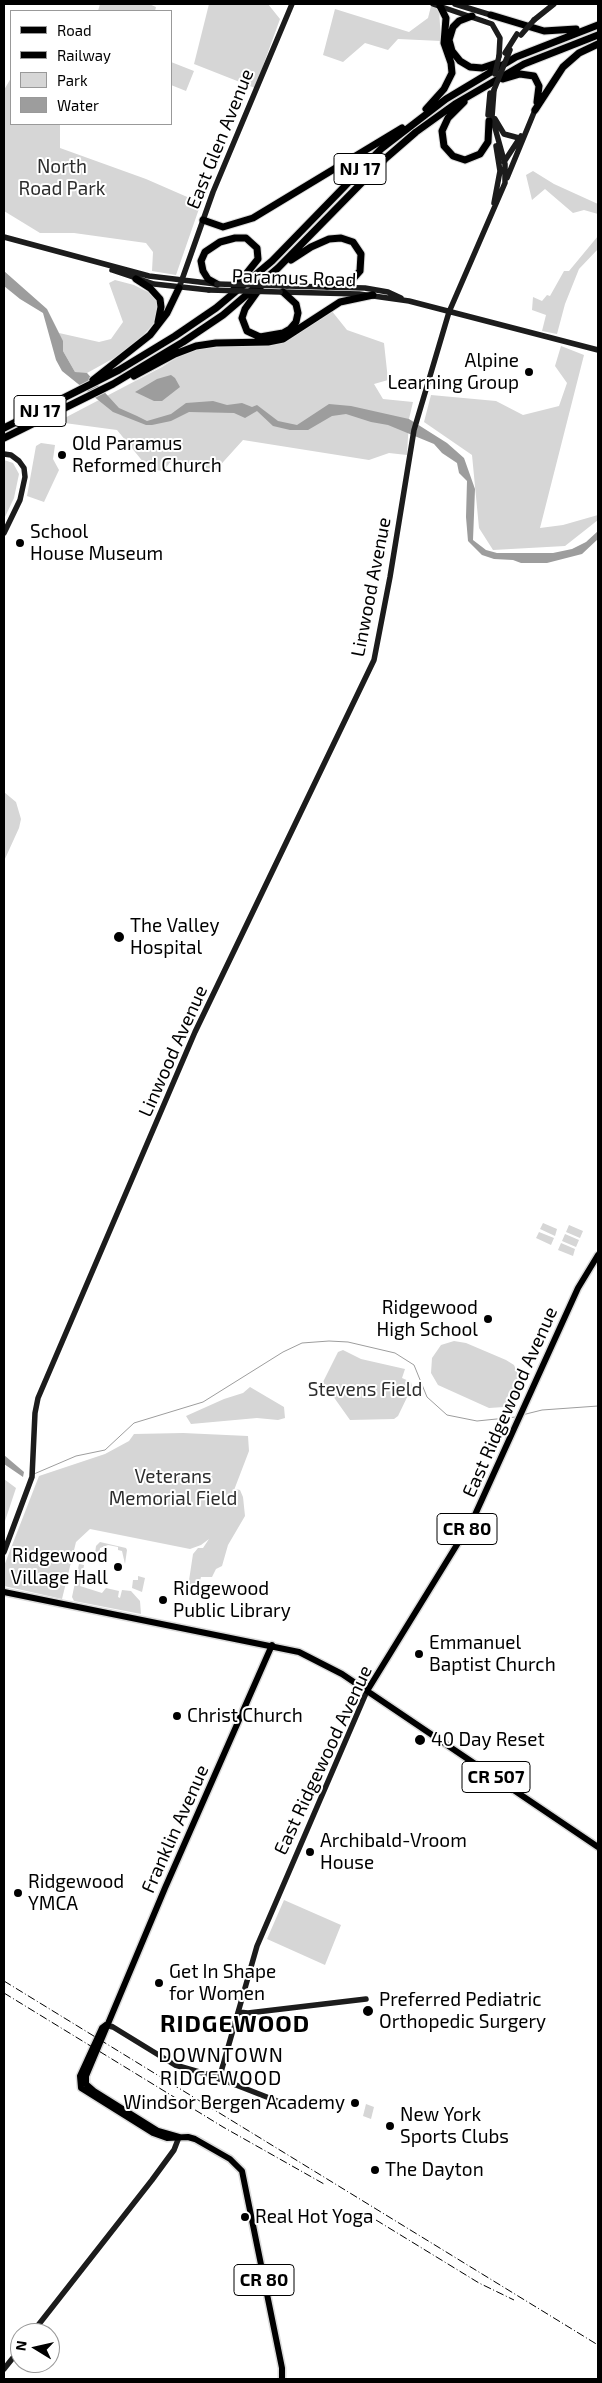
<!DOCTYPE html>
<style>
body{margin:0}
#map{position:relative;width:602px;height:2383px;overflow:hidden;background:#fff;font-family:"Exo 2",sans-serif}
canvas{display:block}
.frame{position:absolute;inset:0;border:5px solid #000;pointer-events:none}
.legend{position:absolute;left:10px;top:10px;width:162px;height:115px;box-sizing:border-box;background:#fff;border:1px solid #999;margin:0;padding:6px 9px;list-style:none;font-size:15px;color:#000}
.legend li{display:flex;align-items:center;gap:10px;height:25px}
.legend b{width:25px;border:1px solid #999}
.north{position:absolute;left:10px;top:2323px;width:50px;height:50px;box-sizing:border-box;background:#fff;border:1px solid #999;border-radius:50%;rotate:279deg;font-size:14px;font-weight:700;line-height:20px;text-align:center;color:#000}
.north::after{content:'';display:block;margin:auto;width:18px;height:22px;background:#000;clip-path:polygon(50% 0,100% 100%,50% 72%,0 100%)}
</style>
<div id="map">
<canvas width="602" height="2383"></canvas>
<div class="frame"></div>
<ul class="legend">
<li><b style="height:6px;background:#000"></b>Road</li>
<li><b style="height:6px;background:#000"></b>Railway</li>
<li><b style="height:14px;background:#d6d6d6"></b>Park</li>
<li><b style="height:14px;background:#9d9d9d"></b>Water</li>
</ul>
<div class="north">N</div>
</div>
<script>
const c = document.querySelector('canvas').getContext('2d');
c.lineJoin = 'round';
function paint(path, color) { c.fillStyle = color; c.fill(path, 'evenodd'); }
const shape = rows => new Path2D(rows.map(r => 'M' + r).join(''));
function stroke(path, color, width, dash) { c.strokeStyle = color; c.lineWidth = width; c.lineCap = dash ? 'butt' : 'round'; c.setLineDash(dash || []); c.stroke(path); }
function write(font, color, halo, rows, align = 'center') {
  c.font = font + ' "Exo 2",sans-serif'; c.lineWidth = 4; c.setLineDash([]); c.textBaseline = 'middle'; c.strokeStyle = halo; c.fillStyle = color; for (const [text, x, y, turn = 0] of rows) {
    c.save(); c.translate(x, y); c.rotate((+turn || 0) * Math.PI / 180); c.textAlign = isNaN(turn) ? turn : align; if (halo) c.strokeText(text, 0, 0); c.fillText(text, 0, 0); c.restore();
  }
}
const green = shape([
 [100,4,149,4,156,7,155,11,98,11],
 [209,4,268,4,280,19,255,88,194,64],
 [431,6,439,9,441,41,398,39,388,50,365,43,343,62,323,55,335,9,409,32,428,18],
 [171,62,194,71,186,91,171,85],
 [11,78,11,124,60,124,60,148,146,179,201,203,176,275,152,271,153,252,146,243,74,233,40,233,4,211,4,90],
 [533,171,554,184,598,204,598,214,584,210,573,213,545,189,532,200,526,175],
 [598,236,598,249,579,269,565,304,557,334,542,331,546,315,532,310,533,297,542,301,547,295,550,296,564,271,569,271],
 [115,280,134,285,156,296,161,315,134,346,136,346,87,373,79,373,75,372,63,351,59,333,99,342,111,339,123,322,109,283],
 [331,310,347,330,384,343,388,380,374,384,383,399,413,402,409,419,407,455,389,453,369,460,243,440,215,471,173,459,163,471,149,469,117,430,57,422,162,367,190,349,282,343],
 [561,346,584,355,540,528,563,525,598,515,598,520,565,546,493,550,479,528,472,455,424,422,431,395,496,401,523,415,559,406,567,383,555,366],
 [41,443,55,445,53,459,59,470,44,502,27,496,36,446],
 [4,460,13,463,19,474,14,498,4,519],
 [4,792,16,802,21,819,19,828,4,861],
 [543,1223,557,1229,555,1236,540,1229],
 [569,1225,583,1231,580,1238,566,1232],
 [539,1232,554,1238,551,1245,536,1238],
 [565,1234,579,1240,576,1247,562,1241],
 [561,1243,575,1249,573,1256,558,1250],
 [454,1341,466,1343,506,1360,514,1365,521,1382,520,1389,515,1400,504,1407,489,1408,438,1385,431,1373,432,1358,441,1345],
 [343,1350,361,1359,405,1369,402,1378,411,1382,412,1387,398,1416,394,1419,350,1420,323,1382,338,1352],
 [250,1387,284,1407,285,1418,278,1420,257,1418,191,1424,186,1416,224,1399,243,1393],
 [183,1433,248,1436,249,1451,231,1498,236,1489,240,1490,243,1497,245,1516,228,1545,222,1566,216,1569,212,1577,201,1577,198,1588,188,1587,193,1554,198,1548,203,1548,209,1539,201,1545,190,1549,90,1529,76,1542,62,1599,4,1586,4,1566,39,1476,105,1454,129,1441,134,1434],
 [4,1479,16,1488,4,1524],
 [100,1542,126,1548,127,1550,125,1564,122,1551,118,1550,118,1547,108,1545,100,1548,98,1560,94,1561,96,1546],
 [79,1564,84,1565,80,1586,102,1593,106,1588,119,1591,118,1597,120,1598,122,1590,131,1591,140,1601,141,1614,74,1601,72,1597],
 [138,1576,145,1578,142,1592,132,1588,133,1580,138,1580],
 [284,1900,341,1925,325,1965,267,1939],
 [366,2104,374,2107,371,2119,363,2116]
]);
const water = shape([
 [4,271,47,309,63,341,63,351,75,372,87,373,119,408,137,416,147,421,171,414,186,403,213,401,227,405,242,403,252,407,257,405,278,421,297,425,329,404,351,406,409,419,447,443,464,458,475,489,473,540,486,550,497,553,553,553,572,549,586,542,598,531,598,539,582,554,547,563,521,563,513,560,494,559,482,555,468,541,466,517,467,481,459,473,457,463,442,453,434,444,388,425,371,422,346,414,332,416,308,430,290,430,273,426,257,411,245,418,234,413,189,412,171,421,152,425,146,425,113,412,62,371,56,360,43,313,20,299,4,286],
 [171,375,175,378,180,387,162,401,154,401,135,392,157,379],
 [4,1455,24,1472,23,1477,4,1464]
]);
const stream = shape([
 [522,1415,542,1410,598,1406],
 [34,1474,76,1456,105,1450,134,1423,203,1402,283,1352,302,1343,329,1341,348,1342,395,1353,414,1365,427,1397,447,1415,477,1421,516,1417]
]);
const secondary = shape([
 [433,4,492,24,500,38,499,56],
 [455,4,491,15],
 [534,20,554,4],
 [505,53,517,34],
 [488,115,490,93],
 [495,119,504,134,519,138],
 [504,162,521,136],
 [507,178,535,110],
 [494,203,500,171,496,146],
 [4,237,149,276,216,284],
 [112,270,154,284,209,290],
 [287,286,365,288,388,292,401,298],
 [179,288,213,192,292,4],
 [282,292,359,294,409,301,598,350],
 [4,454,11,455,19,461,24,468,25,477,20,500,4,533],
 [4,1552,32,1477,35,1413,38,1398,195,1032,374,660,390,577,414,430,449,312,505,183,505,164,492,117,494,90],
 [238,2012,248,2013,366,1999],
 [106,2025,113,2027,175,2065,213,2076,277,2101],
 [219,2079,257,1946,367,1691],
 [32,2333,152,2180,174,2150,179,2137],
 [4,2369,20,2349]
]);
const primary = shape([
 [4,1592,299,1652,342,1674,598,1847],
 [367,1691,474,1517,578,1288,598,1255],
 [106,2025,102,2028,80,2076,81,2088,153,2133,167,2138,188,2137,195,2139,230,2159,242,2171,282,2368,282,2379],
 [179,2137,158,2131,94,2091,86,2084,86,2076,165,1888,272,1645]
]);
const highway = shape([
 [491,15,544,31,576,29],
 [472,16,459,21,453,27,449,40,452,51,460,61,470,67,482,68,497,63],
 [503,79,520,74,534,76,539,86,537,102],
 [464,102,448,118,442,131,444,146,453,156,465,160,480,154,488,142,489,121],
 [426,109,444,89,452,73,451,63,444,43,446,18,440,6],
 [535,110,563,67,579,53,598,44],
 [203,220,223,227,253,218,402,128],
 [291,260,311,247,329,239,341,238,353,242,361,254,360,271,352,280,327,286],
 [136,279,150,288,160,299,161,307,158,322],
 [217,284,208,279,203,271,201,261,205,252,220,242,235,238,246,238,257,248,258,259,234,289],
 [260,288,245,309,242,318,247,331,260,337,283,333,290,329,296,322,298,313,296,304,283,292],
 [134,376,175,354,196,346,216,343,268,342,283,339,340,302,373,295],
 [93,380,150,335,167,313,179,288],
 [4,428,119,370,175,336,216,308,272,261,381,149,446,99,516,57,598,25],
 [4,438,113,384,183,342,223,315,278,268,386,158,416,132,455,104,524,64,598,35]
]);
const rail = shape([
 [4,1981,598,2345],
 [4,1993,223,2127,324,2184],
 [376,2220,479,2283,514,2300]
]);
const secondaryBridge = shape([
 [521,35,534,20],
 [495,74,499,56],
 [494,90,510,50],
 [217,284,287,286],
 [209,290,280,292]
]);
const markers = [
 [529,372,5,"#000"],
 [62,455,5,"#000"],
 [20,543,5,"#000"],
 [119,937,6,"#000"],
 [488,1319,5,"#000"],
 [118,1567,5,"#000"],
 [163,1600,5,"#000"],
 [419,1654,5,"#000"],
 [177,1716,5,"#000"],
 [420,1740,6,"#000"],
 [310,1852,5,"#000"],
 [18,1893,5,"#000"],
 [159,1983,5,"#000"],
 [368,2011,6,"#000"],
 [355,2103,5,"#000"],
 [390,2126,5,"#000"],
 [375,2170,5,"#000"],
 [245,2217,5,"#000"]
];
const shields = [
 [360,169,52],
 [40,411,52],
 [467,1529,60],
 [496,1777,68],
 [264,2280,60]
];
const shieldNames = [
 ["NJ 17",360,169],
 ["NJ 17",40,411],
 ["CR 80",467,1529],
 ["CR 507",496,1777],
 ["CR 80",264,2280]
];
const streetNames = [
 ["East Glen Avenue",220,139,-68],
 ["Paramus Road",294,278,2],
 ["Linwood Avenue",371,587,-79],
 ["Linwood Avenue",173,1051,-66],
 ["East Ridgewood Avenue",510,1402,-66],
 ["East Ridgewood Avenue",323,1760,-65],
 ["Franklin Avenue",175,1829,-66]
];
const parkNames = [
 ["North",62,167],
 ["Road Park",62,189],
 ["Stevens Field",365,1390],
 ["Veterans",173,1477],
 ["Memorial Field",173,1499]
];
const poiNames = [
 ["Alpine",519,361,"right"],
 ["Learning Group",519,383,"right"],
 ["Old Paramus",72,444],
 ["Reformed Church",72,466],
 ["School",30,532],
 ["House Museum",30,554],
 ["The Valley",130,926],
 ["Hospital",130,948],
 ["Ridgewood",478,1308,"right"],
 ["High School",478,1330,"right"],
 ["Ridgewood",108,1556,"right"],
 ["Village Hall",108,1578,"right"],
 ["Ridgewood",173,1589],
 ["Public Library",173,1611],
 ["Emmanuel",429,1643],
 ["Baptist Church",429,1665],
 ["Christ Church",187,1716],
 ["40 Day Reset",431,1740],
 ["Archibald-Vroom",320,1841],
 ["House",320,1863],
 ["Ridgewood",28,1882],
 ["YMCA",28,1904],
 ["Get In Shape",169,1972],
 ["for Women",169,1994],
 ["Preferred Pediatric",379,2000],
 ["Orthopedic Surgery",379,2022],
 ["Windsor Bergen Academy",345,2103,"right"],
 ["New York",400,2115],
 ["Sports Clubs",400,2137],
 ["The Dayton",385,2170],
 ["Real Hot Yoga",255,2217]
];
const neighbourhoodNames = [
 ["DOWNTOWN",221,2055],
 ["RIDGEWOOD",221,2078]
];
const districtNames = [
 ["RIDGEWOOD",235,2024]
];
paint(green, '#d6d6d6');
paint(water, '#9d9d9d');
stroke(stream, '#9d9d9d', 1);
stroke(primary, '#dbdbdb', 9);
stroke(highway, '#dbdbdb', 9);
stroke(secondary, '#1c1c1c', 5.5);
stroke(primary, '#000', 6);
stroke(highway, '#000', 7);
stroke(rail, '#000', 1, [8, 2.5, 1, 2.5]);
stroke(secondaryBridge, '#1c1c1c', 5.5);
for (const [x, y, r, color] of markers) { const dot = new Path2D(); dot.arc(x, y, r, 0, 2 * Math.PI); c.fillStyle = color; c.fill(dot); stroke(dot, '#fff', 2); }
for (const [x, y, w] of shields) { const box = new Path2D(); box.roundRect(x - w / 2, y - 15.5, w, 31, 4); c.fillStyle = '#fff'; c.fill(box); stroke(box, '#000', 1); }
write('bold 18px', '#000', null, shieldNames);
write('19px', '#000', '#fff', streetNames);
write('19px', '#2d2d2d', '#fff', parkNames);
write('19px', '#000', '#fff', poiNames, 'left');
c.letterSpacing = '1px';
write('20px', '#000', '#fff', neighbourhoodNames);
c.letterSpacing = '0px';
c.letterSpacing = '1px';
write('bold 24px', '#000', '#fff', districtNames);
c.letterSpacing = '0px';
</script>
